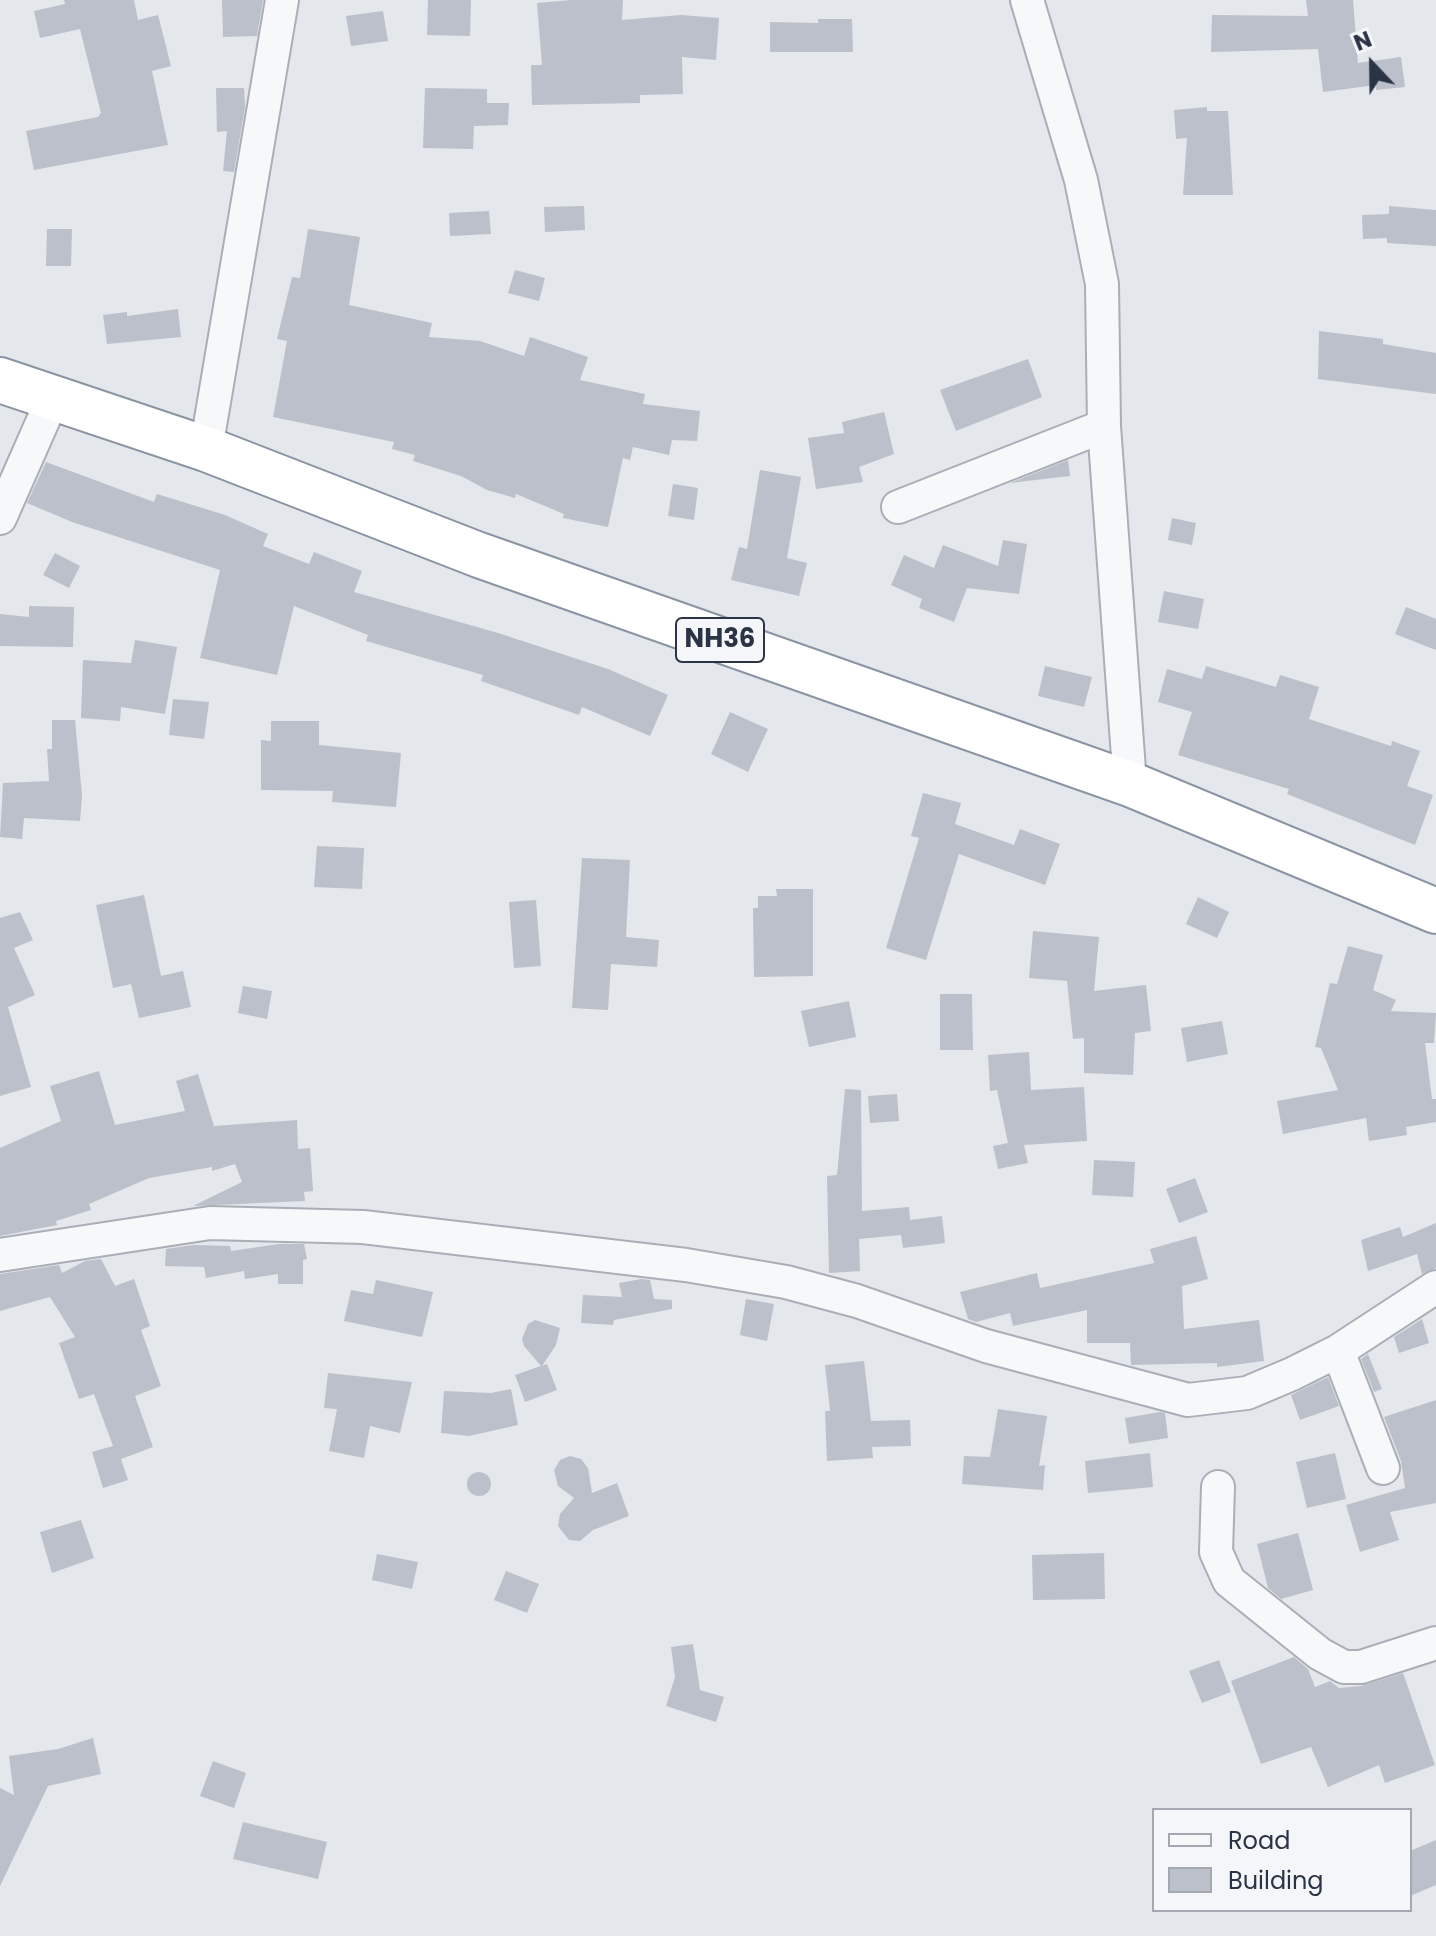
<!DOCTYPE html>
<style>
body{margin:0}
#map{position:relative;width:1436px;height:1936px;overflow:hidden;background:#e4e7ec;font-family:Poppins,sans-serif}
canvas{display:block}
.legend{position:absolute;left:1152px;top:1808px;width:260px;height:104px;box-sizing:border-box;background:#f4f6f9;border:2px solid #a4a8b1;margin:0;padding:10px 14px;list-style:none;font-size:24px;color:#2b3445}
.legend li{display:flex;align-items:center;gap:16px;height:40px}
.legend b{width:40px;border:2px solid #a4a8b1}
.north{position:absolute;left:1332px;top:24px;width:80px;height:80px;-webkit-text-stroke:6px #f4f6f9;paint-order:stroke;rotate:338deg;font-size:22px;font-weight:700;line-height:32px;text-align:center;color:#2b3445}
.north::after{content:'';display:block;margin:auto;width:28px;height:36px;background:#2b3445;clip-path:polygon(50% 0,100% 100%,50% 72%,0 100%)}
</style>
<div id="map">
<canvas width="1436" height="1936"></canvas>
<ul class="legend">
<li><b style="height:10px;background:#f7f8fa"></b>Road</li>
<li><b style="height:22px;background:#bbc0ca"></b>Building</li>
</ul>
<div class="north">N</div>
</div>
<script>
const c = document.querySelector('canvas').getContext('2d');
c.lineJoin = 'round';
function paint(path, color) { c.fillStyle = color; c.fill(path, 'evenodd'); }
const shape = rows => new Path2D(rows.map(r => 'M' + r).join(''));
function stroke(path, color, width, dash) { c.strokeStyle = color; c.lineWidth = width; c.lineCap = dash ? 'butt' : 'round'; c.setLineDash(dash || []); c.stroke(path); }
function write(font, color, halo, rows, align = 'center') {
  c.font = font + ' Poppins,sans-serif'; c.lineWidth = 6; c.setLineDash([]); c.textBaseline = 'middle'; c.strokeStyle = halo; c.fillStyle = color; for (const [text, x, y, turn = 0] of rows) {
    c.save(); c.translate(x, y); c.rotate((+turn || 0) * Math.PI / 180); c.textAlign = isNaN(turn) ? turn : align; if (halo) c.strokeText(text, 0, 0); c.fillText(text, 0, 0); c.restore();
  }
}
const building = shape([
 [64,0,134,0,138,20,158,15,171,66,152,71,168,145,34,170,26,131,98,117,101,113,80,29,40,38,34,11,65,4],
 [222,0,263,0,257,36,223,37],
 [428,0,471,0,470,36,427,35],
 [571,0,623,0,622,20,681,15,719,18,716,60,682,57,683,94,640,95,640,103,532,105,531,65,542,65,537,3],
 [1306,0,1353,0,1358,63,1401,57,1405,87,1376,90,1376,85,1323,92,1318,49,1211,52,1212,15,1308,16],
 [383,11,388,41,351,46,346,16],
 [818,19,852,19,853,52,770,52,770,22,818,23],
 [216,88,244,88,245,107,234,172,223,171,227,131,217,132],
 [425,88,487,89,487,103,509,103,508,125,474,126,473,149,423,148],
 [1207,107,1207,111,1228,111,1233,195,1183,195,1187,138,1176,139,1174,110],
 [584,206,585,230,545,232,544,207],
 [1389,206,1436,210,1436,246,1387,243,1387,238,1363,239,1362,215,1389,214],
 [489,211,491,234,450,236,449,213],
 [47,229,72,229,71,266,46,266],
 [308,229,360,237,349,305,432,323,429,337,480,341,524,356,530,337,588,357,580,380,645,394,643,404,700,411,697,441,672,440,669,455,633,447,630,460,623,458,608,527,563,518,564,514,516,494,515,498,487,490,461,476,413,461,415,455,392,449,394,442,273,417,287,341,277,339,292,277,300,278],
 [515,270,545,278,539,301,508,293],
 [178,309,181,337,107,344,103,315,127,312,127,316],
 [1319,331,1383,339,1383,344,1436,353,1436,394,1318,379],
 [1028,359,1042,397,956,431,940,390],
 [884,412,894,454,859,467,863,482,816,489,808,438,844,433,842,422],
 [1068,460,1070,476,1010,483],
 [46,462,154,502,157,494,225,515,268,534,263,546,309,564,314,552,362,571,354,592,498,633,608,669,668,695,650,736,582,707,579,715,481,681,483,675,366,641,368,635,294,606,277,675,200,658,220,570,72,522,27,503],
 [760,470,801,477,787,558,807,563,799,596,731,580,739,547,747,549],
 [673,484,698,488,694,520,668,516],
 [1172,518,1196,523,1192,545,1168,540],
 [1003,540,1027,544,1019,594,967,588,954,622,919,608,922,599,891,585,904,555,934,568,943,545,998,566],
 [55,553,80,566,69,588,43,575],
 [1164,591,1204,599,1198,629,1158,622],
 [29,606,74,607,73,647,0,646,0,614,29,617],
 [1406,607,1436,619,1436,650,1395,634],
 [135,640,177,647,165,714,121,707,120,721,81,718,83,660,131,663],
 [1045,666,1092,677,1084,707,1038,696],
 [1206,666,1276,687,1280,675,1319,687,1309,719,1391,746,1392,741,1420,751,1407,786,1433,795,1415,845,1287,794,1289,789,1178,755,1192,712,1158,702,1167,669,1202,679],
 [173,699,209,702,204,739,169,735],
 [730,712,768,729,748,772,711,754],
 [52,720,75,720,82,795,80,821,24,818,22,839,0,837,3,783,49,781,47,749,52,749],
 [271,721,319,721,319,745,401,753,396,807,332,802,333,791,261,790,261,740,271,741],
 [923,793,961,803,955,824,1014,845,1020,829,1060,844,1045,885,959,854,926,960,886,948,919,838,911,836],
 [317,846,364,848,362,889,314,887],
 [582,858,630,860,626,937,659,940,657,967,611,964,608,1010,572,1008],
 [776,889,813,889,813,976,754,977,753,908,758,908,758,896,777,896],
 [144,895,161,976,183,971,191,1007,139,1018,131,984,113,988,96,905],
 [1198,897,1229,912,1217,938,1186,924],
 [536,900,541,966,514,968,509,902],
 [20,912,33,940,14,948,35,995,8,1007,31,1087,0,1096,0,918],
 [1033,931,1099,937,1094,991,1146,985,1151,1031,1135,1033,1133,1075,1084,1073,1084,1038,1073,1039,1067,981,1029,978],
 [1348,946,1383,955,1373,990,1396,1000,1391,1011,1436,1013,1434,1043,1425,1043,1432,1099,1436,1099,1436,1122,1406,1127,1407,1135,1369,1141,1366,1118,1283,1134,1277,1101,1338,1090,1321,1048,1315,1047,1330,983,1337,984],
 [243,986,272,991,267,1019,238,1013],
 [940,994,972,994,973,1050,940,1050],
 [849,1001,856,1037,809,1047,801,1011],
 [1222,1021,1228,1054,1187,1062,1181,1028],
 [1029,1052,1031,1090,1084,1087,1087,1141,1024,1145,1028,1163,998,1169,993,1146,1008,1143,997,1090,990,1091,988,1055],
 [99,1071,115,1125,185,1111,176,1081,198,1074,214,1126,297,1120,298,1149,310,1148,313,1191,304,1192,305,1201,193,1206,242,1182,235,1164,212,1171,212,1167,149,1178,89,1204,91,1210,56,1221,57,1225,0,1236,0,1148,61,1121,50,1086],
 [845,1089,861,1090,862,1211,909,1207,910,1220,942,1216,945,1243,903,1248,901,1235,859,1239,860,1271,829,1273,827,1176,837,1175],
 [897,1094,899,1121,870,1123,868,1096],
 [1094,1160,1135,1162,1133,1197,1092,1195],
 [1195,1178,1208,1212,1179,1223,1166,1189],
 [1436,1223,1436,1268,1422,1274,1417,1254,1368,1271,1361,1240,1400,1227,1403,1237],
 [1196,1236,1208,1279,1182,1286,1184,1329,1259,1320,1264,1361,1217,1367,1217,1363,1131,1365,1130,1343,1087,1343,1087,1310,1013,1326,1010,1313,976,1322,968,1319,960,1292,1037,1273,1040,1288,1154,1263,1150,1249],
 [279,1244,304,1244,307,1259,303,1260,303,1284,278,1284,278,1274,245,1279,244,1271,206,1278,204,1267,165,1266,166,1249,194,1245,230,1246,231,1251],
 [101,1259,115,1286,134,1279,150,1326,141,1330,161,1386,135,1396,153,1447,121,1459,128,1480,103,1488,92,1452,113,1446,94,1394,79,1399,59,1343,75,1337,50,1297,0,1311,0,1274,59,1265,62,1273,85,1261],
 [641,1279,650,1280,654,1299,672,1300,672,1309,614,1320,613,1325,581,1323,583,1295,622,1297,619,1283],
 [376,1280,433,1292,422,1337,344,1321,351,1290,373,1294],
 [746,1299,774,1304,767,1341,740,1335],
 [1422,1319,1429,1343,1399,1353,1394,1337],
 [535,1320,560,1328,556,1345,542,1366,547,1364,557,1390,525,1402,515,1375,541,1366,524,1346,522,1339,528,1324],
 [1368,1354,1382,1389,1374,1392,1361,1359],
 [864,1361,871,1421,910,1420,911,1446,872,1447,873,1458,827,1461,825,1411,830,1411,825,1365],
 [328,1373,412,1382,400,1433,370,1426,364,1458,329,1451,337,1409,324,1408],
 [1328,1377,1339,1406,1300,1420,1291,1395],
 [511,1389,518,1425,469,1436,441,1433,444,1391,491,1393],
 [1436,1400,1436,1503,1390,1512,1399,1540,1360,1552,1346,1505,1405,1488,1401,1461,1384,1417],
 [998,1409,1047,1416,1039,1466,1045,1465,1043,1490,962,1484,964,1456,990,1457],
 [1160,1412,1165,1413,1168,1438,1129,1444,1125,1418],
 [1150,1453,1153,1487,1088,1493,1085,1461],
 [1335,1453,1346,1499,1307,1508,1296,1462],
 [570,1456,581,1459,588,1468,592,1493,617,1483,629,1516,593,1530,580,1541,569,1540,558,1526,560,1514,574,1498,558,1486,554,1470,560,1460],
 '467 1484a12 12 0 1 1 24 0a12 12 0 1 1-24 0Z',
 [81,1520,94,1558,52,1573,40,1532],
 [1298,1533,1313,1590,1281,1599,1268,1588,1257,1544],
 [1104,1553,1105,1599,1033,1600,1032,1555],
 [377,1554,418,1562,412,1589,372,1580],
 [506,1571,539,1584,527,1613,494,1600],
 [693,1644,700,1690,724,1697,716,1722,666,1706,675,1677,671,1647],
 [1294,1657,1308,1669,1315,1687,1330,1681,1339,1688,1361,1686,1403,1673,1435,1765,1385,1783,1379,1765,1328,1787,1311,1747,1261,1764,1231,1681],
 [1219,1660,1231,1692,1202,1703,1189,1671],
 [93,1738,101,1774,48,1786,0,1886,0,1788,14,1795,9,1756,58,1749],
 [213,1761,246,1773,234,1808,200,1796],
 [243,1822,327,1842,318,1879,233,1859],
 [1436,1840,1436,1885,1410,1896,1410,1851]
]);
const minor = shape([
 [1027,0,1081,180,1102,284,1104,426,1130,784],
 [206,449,282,0],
 [898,507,1104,426],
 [0,518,53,398],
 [0,1255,210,1223,363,1227,686,1265,786,1282,857,1301,986,1346,1188,1400,1247,1393,1292,1374,1338,1351,1436,1287],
 [1338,1351,1383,1468],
 [1218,1487,1216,1552,1229,1581,1320,1654,1344,1667,1361,1667,1436,1643]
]);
const trunk = shape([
 [0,380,206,449,479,555,1130,784,1436,911]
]);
const shields = [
 [720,640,88]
];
const shieldNames = [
 ["NH36",720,640]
];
paint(building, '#bbc0ca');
stroke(minor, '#a9aeb7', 36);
stroke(trunk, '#8b94a3', 48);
stroke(minor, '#f7f8fa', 32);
stroke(trunk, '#fff', 44);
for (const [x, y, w] of shields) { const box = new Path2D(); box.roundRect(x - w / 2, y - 22, w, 44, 6); c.fillStyle = '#f4f6f9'; c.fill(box); stroke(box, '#2b3445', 2); }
write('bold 26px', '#2b3445', null, shieldNames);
</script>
